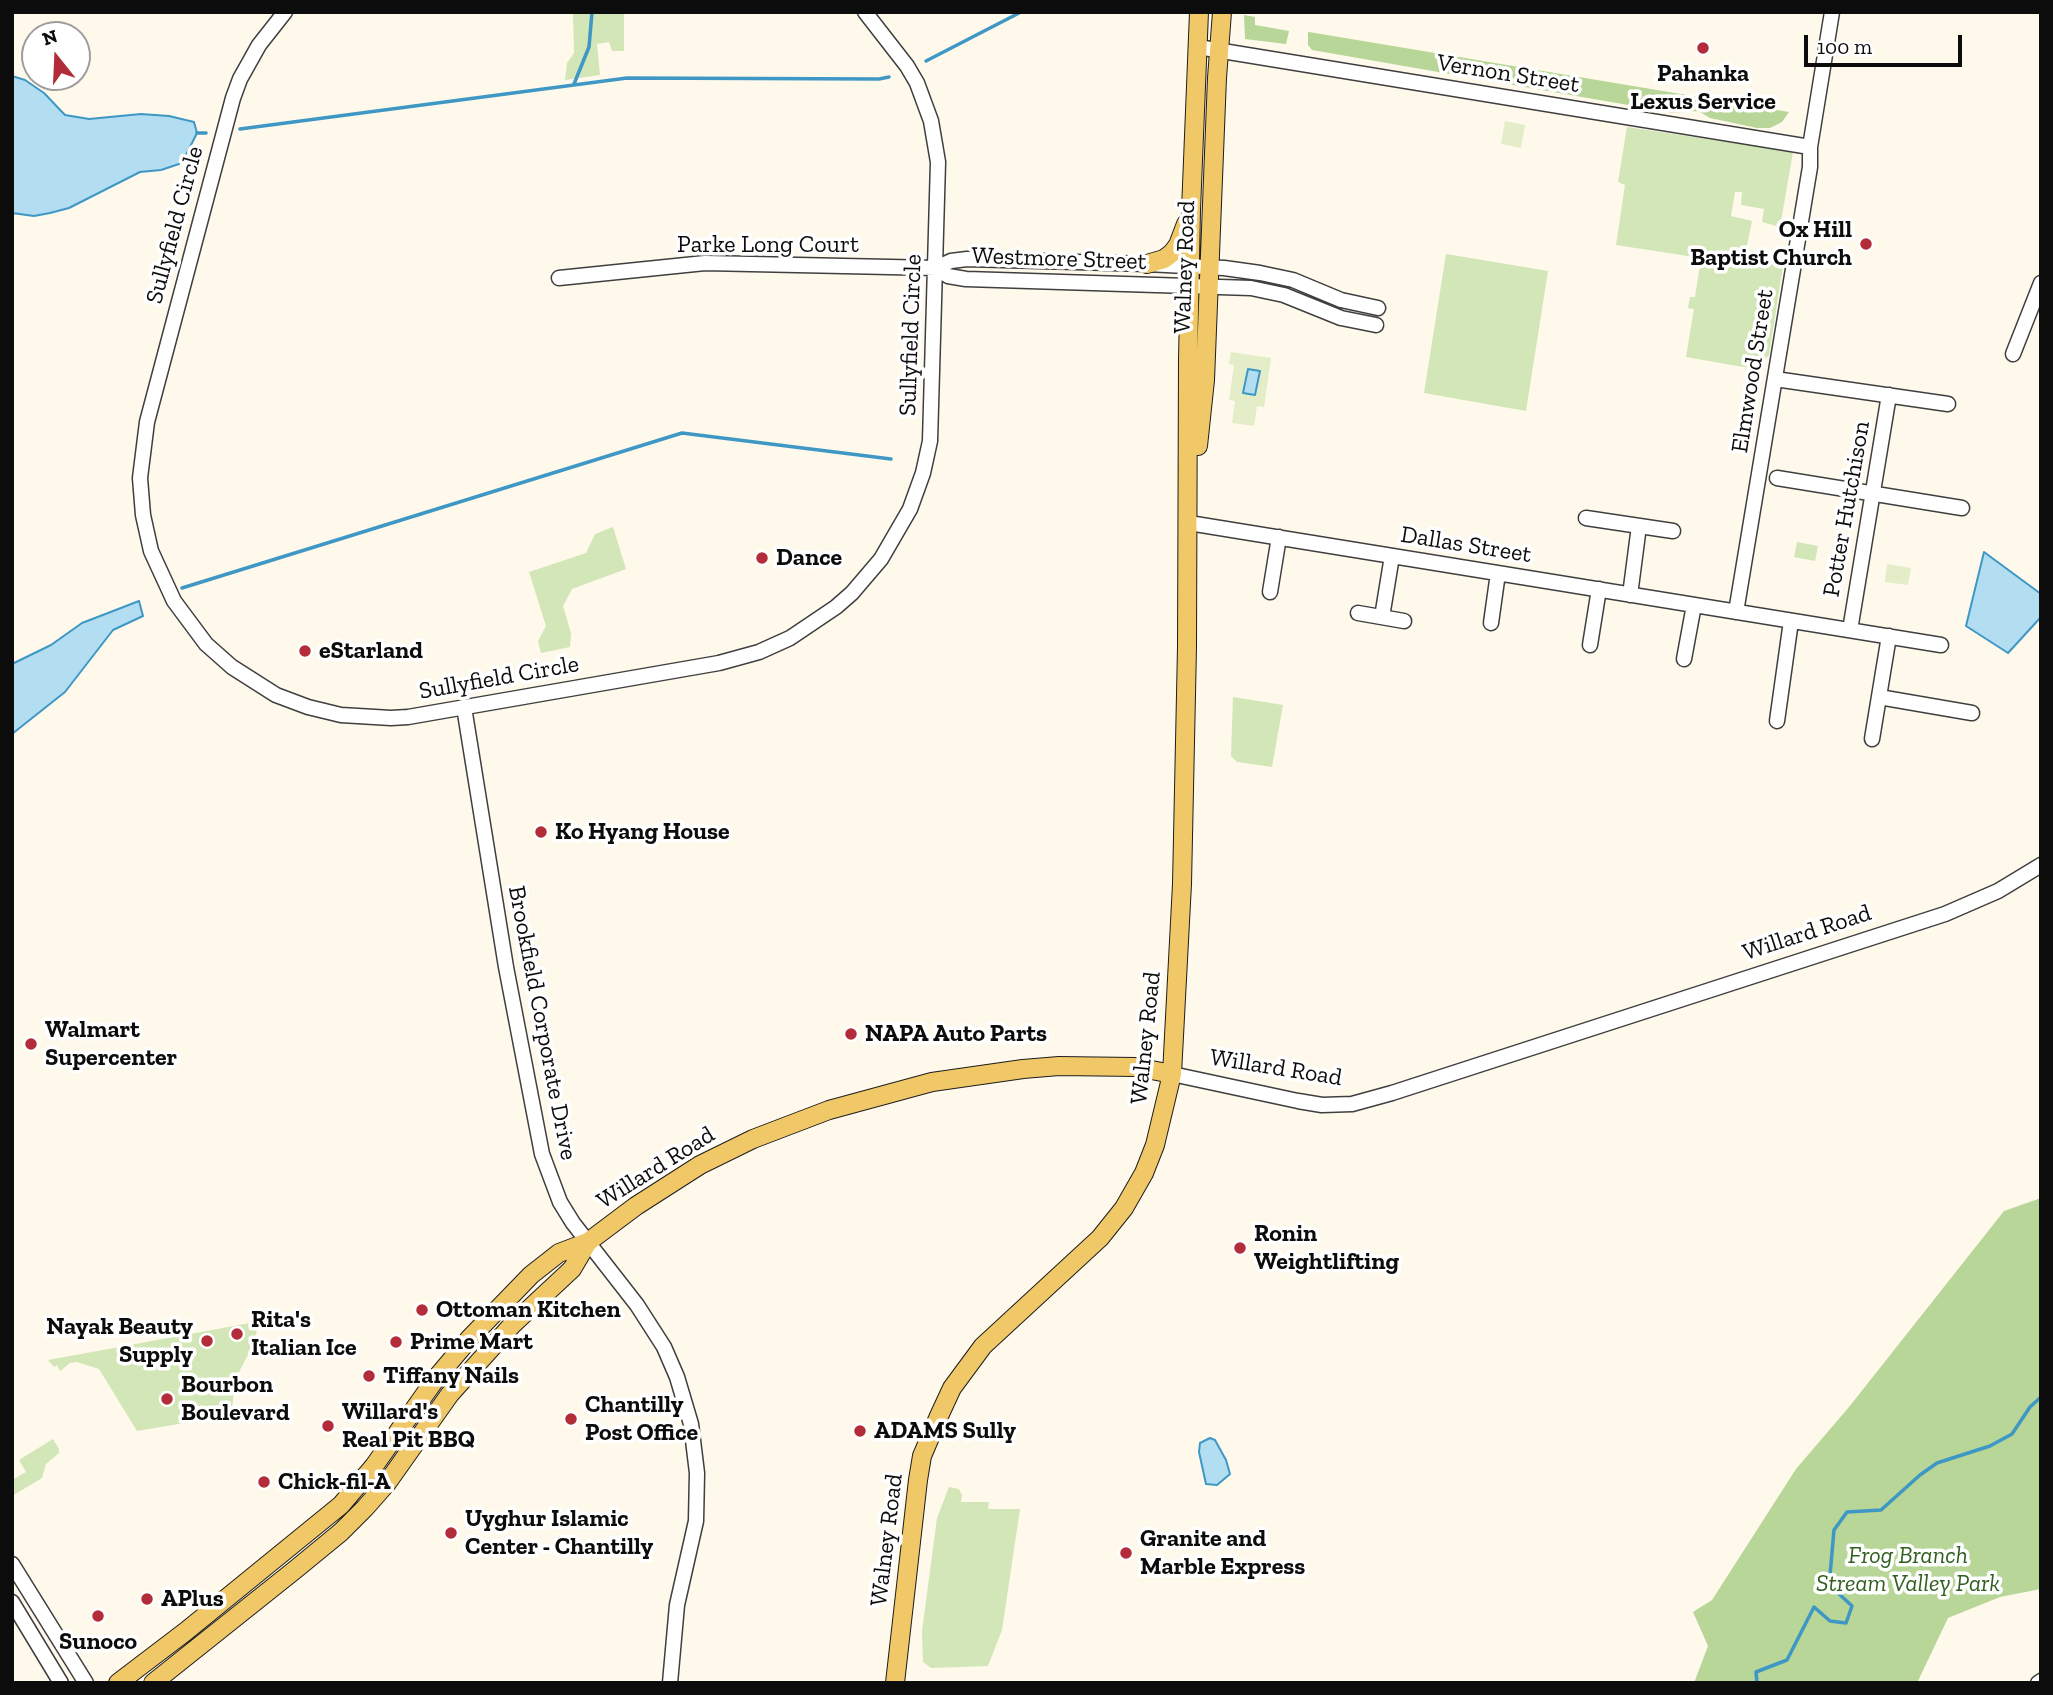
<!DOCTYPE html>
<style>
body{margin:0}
#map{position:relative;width:2053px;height:1695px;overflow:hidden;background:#fef9eb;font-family:"Zilla Slab",serif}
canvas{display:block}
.frame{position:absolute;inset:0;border:14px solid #0c0c0c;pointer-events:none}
.north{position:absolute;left:21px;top:21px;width:70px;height:70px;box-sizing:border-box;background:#fff;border:2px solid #9e9e9e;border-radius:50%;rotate:342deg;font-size:19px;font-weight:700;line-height:28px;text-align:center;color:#0c0c0c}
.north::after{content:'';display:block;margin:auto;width:24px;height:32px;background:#b32c3a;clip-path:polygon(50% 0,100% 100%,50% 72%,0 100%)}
.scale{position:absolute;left:1804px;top:35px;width:158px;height:32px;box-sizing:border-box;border:4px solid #0c0c0c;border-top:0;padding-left:9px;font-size:21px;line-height:24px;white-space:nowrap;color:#0c0c0c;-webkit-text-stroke:5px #fff;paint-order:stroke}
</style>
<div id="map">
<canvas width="2053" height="1695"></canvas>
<div class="frame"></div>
<div class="north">N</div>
<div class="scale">100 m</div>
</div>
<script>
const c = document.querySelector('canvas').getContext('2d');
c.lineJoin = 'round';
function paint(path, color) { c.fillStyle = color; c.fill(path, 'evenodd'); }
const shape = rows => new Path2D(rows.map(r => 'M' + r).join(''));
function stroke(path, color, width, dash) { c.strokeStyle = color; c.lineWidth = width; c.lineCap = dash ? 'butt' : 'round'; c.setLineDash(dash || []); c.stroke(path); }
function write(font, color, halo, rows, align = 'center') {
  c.font = font + ' "Zilla Slab",serif'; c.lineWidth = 7; c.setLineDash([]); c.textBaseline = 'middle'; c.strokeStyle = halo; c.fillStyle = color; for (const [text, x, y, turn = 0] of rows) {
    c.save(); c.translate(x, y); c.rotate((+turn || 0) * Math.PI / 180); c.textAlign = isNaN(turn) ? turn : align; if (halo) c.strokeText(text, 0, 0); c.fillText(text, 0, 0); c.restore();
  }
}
const green = shape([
 [573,12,624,12,624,51,612,51,609,42,597,44,600,75,565,80,567,63,574,53],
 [1627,127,1793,152,1780,227,1762,222,1764,209,1741,205,1742,192,1735,192,1731,216,1752,221,1746,250,1784,259,1769,355,1760,365,1749,368,1686,357,1694,309,1688,308,1690,297,1695,297,1701,258,1616,245,1625,185,1618,182],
 [1446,254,1548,271,1526,411,1424,393],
 [613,527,626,569,572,589,563,606,571,633,570,647,541,653,538,641,546,626,529,572,586,553,595,534],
 [1797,542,1818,546,1815,561,1794,557],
 [1233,697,1283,705,1272,767,1237,762,1231,756],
 [261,1321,262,1328,257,1330,254,1343,235,1380,232,1409,238,1410,238,1414,137,1431,99,1369,77,1362,70,1363,60,1371,57,1365,54,1367,48,1360],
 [53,1439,59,1449,59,1453,46,1464,42,1478,12,1496,12,1480,26,1472,19,1460],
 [949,1487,959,1489,962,1495,961,1502,989,1502,988,1509,1020,1509,1002,1630,988,1666,931,1668,923,1662,922,1631,937,1518]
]);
const forest = shape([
 [1244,15,1255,17,1255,25,1289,31,1286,44,1245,39],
 [1308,32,1309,32,1789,112,1782,122,1770,128,1757,128,1710,118,1698,111,1674,113,1312,50,1308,45],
 [2041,1198,2041,1589,2000,1597,1948,1618,1917,1683,1694,1683,1708,1646,1693,1612,1712,1600,1796,1469,1849,1407,2004,1211]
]);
const pitch = shape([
 [1505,121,1525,125,1521,148,1501,144],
 [1231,352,1271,358,1264,407,1257,406,1254,426,1232,423,1235,401,1229,400,1234,365,1229,364],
 [1887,564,1911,568,1908,585,1885,582]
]);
const water = shape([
 [12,76,25,80,44,93,65,115,89,119,141,114,169,116,194,122,197,133,185,157,179,164,161,170,140,172,69,208,50,213,34,216,12,213,12,76],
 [1248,369,1260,371,1255,395,1243,393,1248,369],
 [1984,552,2041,594,2041,617,2008,653,1966,626,1984,552],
 [139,601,143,616,113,630,65,692,12,734,12,664,51,645,82,623,139,601],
 [1210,1438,1215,1440,1226,1460,1230,1474,1217,1485,1206,1484,1199,1452,1200,1443,1210,1438]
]);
const stream = shape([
 [926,61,1021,12],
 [574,84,589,47,592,12],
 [240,129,627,78,879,79,889,77],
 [197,133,206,133],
 [182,588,682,433,891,459],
 [1757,1683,1756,1672,1787,1660,1814,1607,1830,1621,1846,1623,1852,1606,1837,1592,1830,1575,1834,1530,1847,1512,1881,1510,1920,1475,1937,1463,1990,1446,2012,1434,2030,1407,2041,1397]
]);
const minor = shape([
 [285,12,259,45,240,79,233,98,147,422,140,478,143,515,151,551,174,601,206,644,232,667,276,695,308,707,341,715,391,718,408,717,719,663,759,652,790,638,836,607,852,593,881,559,910,509,923,473,930,441,938,162,931,121,917,83,907,66,865,12],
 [1198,47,1810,147],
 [936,268,948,276,966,279,1251,288,1284,295,1341,318,1376,325],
 [559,278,705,263,936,268,951,261,967,259,1147,264,1224,268,1260,273,1293,280,1341,300,1378,308],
 [2013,354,2041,283],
 [1775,379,1948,404],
 [1777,478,1962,508],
 [1586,518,1673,531],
 [1189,523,1941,645],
 [1270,592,1279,537],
 [1630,595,1639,526],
 [1736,612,1810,167,1810,147,1832,12],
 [1358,613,1404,621],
 [1382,617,1392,556],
 [1491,623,1498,573],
 [1850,630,1889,395],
 [1590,645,1599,589],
 [1684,659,1694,605],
 [1879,697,1972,713],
 [464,707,506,967,542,1154,560,1202,573,1223,637,1305,664,1347,677,1377,691,1424,697,1473,696,1521,677,1605,670,1683],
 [1777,721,1791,621],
 [1872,739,1889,636],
 [1172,1074,1298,1101,1322,1105,1352,1104,1392,1093,1945,914,1998,891,2041,865],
 [12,1564,86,1683],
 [12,1602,61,1683],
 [2038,1683,2041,1681]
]);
const major = shape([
 [1147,264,1164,259,1172,253,1178,245,1186,224],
 [1198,446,1205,380,1217,78,1222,12],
 [118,1683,185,1632,341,1505,374,1466,437,1377,470,1338,531,1275,559,1253,588,1242,636,1206,700,1165,753,1139,829,1110,932,1082,1023,1069,1059,1066,1136,1067,1172,1074],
 [153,1683,296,1569,341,1532,365,1508,387,1483,450,1394,512,1325,572,1269,588,1242],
 [895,1683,918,1480,922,1456,939,1416,952,1388,983,1346,1100,1238,1124,1208,1144,1173,1155,1145,1172,1074,1182,884,1187,647,1188,360,1191,210,1199,12]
]);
const markers = [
 [1703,48,7,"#b32c3a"],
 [1866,244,7,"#b32c3a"],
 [762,558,7,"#b32c3a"],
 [305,651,7,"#b32c3a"],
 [541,832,7,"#b32c3a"],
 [851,1034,7,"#b32c3a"],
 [31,1044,7,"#b32c3a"],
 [1240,1248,7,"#b32c3a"],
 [422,1310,7,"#b32c3a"],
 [237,1334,7,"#b32c3a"],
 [207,1341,7,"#b32c3a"],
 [396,1342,7,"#b32c3a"],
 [369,1376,7,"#b32c3a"],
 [167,1399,7,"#b32c3a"],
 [571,1419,7,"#b32c3a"],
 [328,1426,7,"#b32c3a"],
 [860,1431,7,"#b32c3a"],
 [264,1482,7,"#b32c3a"],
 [451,1533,7,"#b32c3a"],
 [1126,1553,7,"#b32c3a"],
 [147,1599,7,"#b32c3a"],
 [98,1616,7,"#b32c3a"]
];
const streetNames = [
 ["Vernon Street",1508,74,9],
 ["Sullyfield Circle",175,225,-75],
 ["Parke Long Court",768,245],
 ["Westmore Street",1059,259,2],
 ["Walney Road",1185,267,-88],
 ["Sullyfield Circle",911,335,-88],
 ["Elmwood Street",1753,371,-81],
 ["Potter Hutchison",1847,509,-80],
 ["Dallas Street",1466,545,9],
 ["Sullyfield Circle",499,678,-10],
 ["Willard Road",1807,933,-18],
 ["Brookfield Corporate Drive",542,1023,79],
 ["Walney Road",1146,1038,-84],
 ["Willard Road",1276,1068,9],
 ["Willard Road",656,1168,-32],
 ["Walney Road",887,1540,-83]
];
const poiNames = [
 ["Pahanka",1703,74,"center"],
 ["Lexus Service",1703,102,"center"],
 ["Ox Hill",1852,230,"right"],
 ["Baptist Church",1852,258,"right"],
 ["Dance",776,558],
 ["eStarland",319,651],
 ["Ko Hyang House",555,832],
 ["Walmart",45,1030],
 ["Supercenter",45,1058],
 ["NAPA Auto Parts",865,1034],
 ["Ronin",1254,1234],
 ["Weightlifting",1254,1262],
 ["Ottoman Kitchen",436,1310],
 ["Rita's",251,1320],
 ["Italian Ice",251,1348],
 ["Nayak Beauty",193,1327,"right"],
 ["Supply",193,1355,"right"],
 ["Prime Mart",410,1342],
 ["Tiffany Nails",383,1376],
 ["Bourbon",181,1385],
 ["Boulevard",181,1413],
 ["Chantilly",585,1405],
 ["Post Office",585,1433],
 ["Willard's",342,1412],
 ["Real Pit BBQ",342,1440],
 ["ADAMS Sully",874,1431],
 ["Chick-fil-A",278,1482],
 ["Uyghur Islamic",465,1519],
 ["Center - Chantilly",465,1547],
 ["Granite and",1140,1539],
 ["Marble Express",1140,1567],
 ["APlus",161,1599],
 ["Sunoco",98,1642,"center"]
];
const parkNames = [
 ["Frog Branch",1908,1556],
 ["Stream Valley Park",1908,1584]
];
paint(green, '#d2e6b7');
paint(forest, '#b7d698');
paint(pitch, '#e3eec9');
paint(water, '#b3def2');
stroke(water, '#3e97c5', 2);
stroke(stream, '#3e97c5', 3.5);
stroke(minor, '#3f3f3f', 17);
stroke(major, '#1d1d1d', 20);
stroke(minor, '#fff', 14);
stroke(major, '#f1c868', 18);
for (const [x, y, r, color] of markers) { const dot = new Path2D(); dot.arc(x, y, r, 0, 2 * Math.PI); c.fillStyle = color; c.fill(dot); stroke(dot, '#fff', 2.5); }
write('24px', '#0c0c0c', '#fff', streetNames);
write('bold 24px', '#0c0c0c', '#fff', poiNames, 'left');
write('italic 24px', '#315f20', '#fff', parkNames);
</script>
